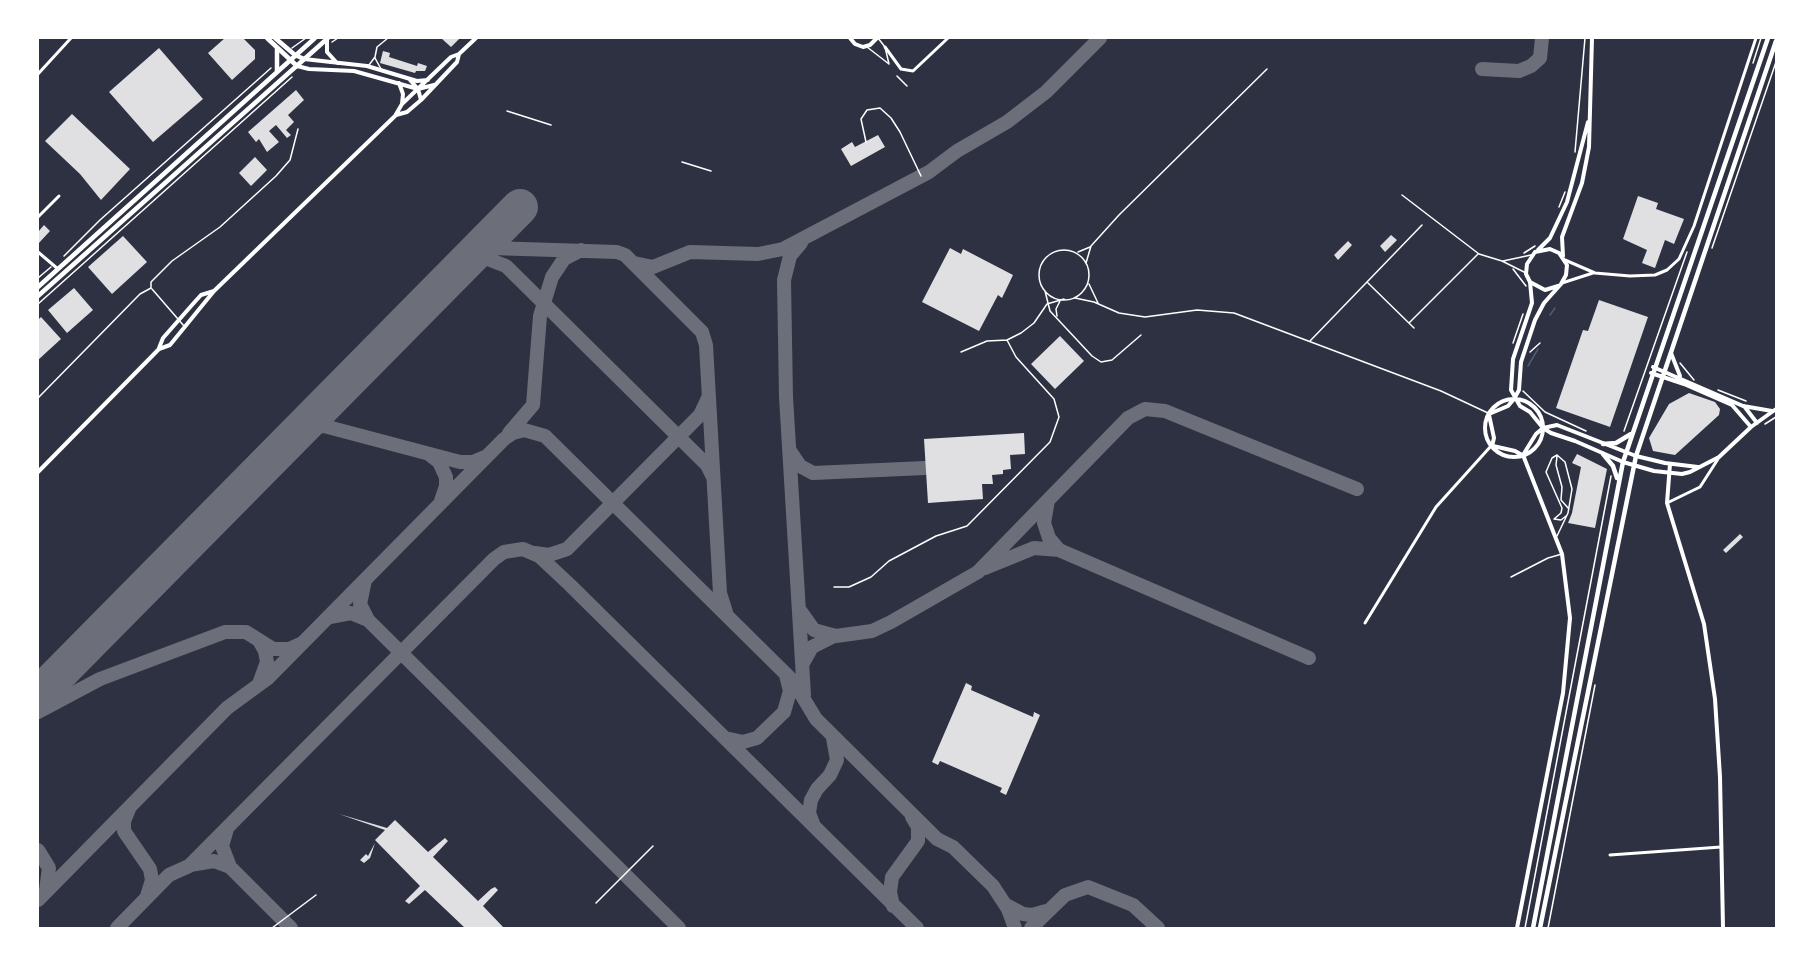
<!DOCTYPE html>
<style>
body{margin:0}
#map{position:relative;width:1814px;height:966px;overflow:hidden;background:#2d3142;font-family:"Alegreya Sans",sans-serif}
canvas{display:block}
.frame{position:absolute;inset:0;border:39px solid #fff;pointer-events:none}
</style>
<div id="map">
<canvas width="1814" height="966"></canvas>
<div class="frame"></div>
</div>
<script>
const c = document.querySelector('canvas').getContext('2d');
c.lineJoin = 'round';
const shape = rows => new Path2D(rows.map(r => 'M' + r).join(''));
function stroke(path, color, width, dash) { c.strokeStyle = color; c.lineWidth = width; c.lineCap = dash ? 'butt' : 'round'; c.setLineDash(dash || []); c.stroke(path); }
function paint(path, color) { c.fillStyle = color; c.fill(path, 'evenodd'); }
const stream = shape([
 [1550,315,1555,308],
 [1528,366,1538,349]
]);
const taxiway = shape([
 [1482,69,1519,71,1531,66,1540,58,1542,38],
 [801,243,790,256,784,280,786,397,804,695],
 [473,255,491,248,617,252,625,255,702,332,706,345,720,593,726,612],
 [634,263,653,267,690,252,758,254,783,249,929,172,957,151,1007,122,1046,92,1100,38],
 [463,265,485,258,506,266,707,465,713,477],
 [296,433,312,427,324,426,460,462,473,462,485,457],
 [509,433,533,405,540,316,552,277,564,259,581,250],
 [790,451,800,466,813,473,925,468],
 [430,455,439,462,446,477,446,486,441,501],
 [1048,500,1044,523,1049,538,1059,550],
 [535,553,549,555,567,549,700,415,708,398],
 [985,568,1034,548,1059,550,1309,658],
 [365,580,360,604,368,620],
 [799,609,814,630,836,636,872,631,891,622,978,572,1128,418,1145,409,1165,411,1357,489],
 [330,617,351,613,368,620,679,928],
 [260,642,265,651,267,662,260,681],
 [803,663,812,647,834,636],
 [38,712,100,679,225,632,246,632,273,649,289,649,300,644],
 [725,738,743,742,757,738,784,712,790,691,786,675],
 [129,809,124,821,124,831,150,869,152,880,147,896],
 [814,826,809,813,811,800,817,789,830,775,837,760,833,738],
 [38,850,49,868,46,890],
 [190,865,214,861,230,867,222,846,227,829],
 [230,867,291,928],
 [38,900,227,708,268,678,504,439,513,433,524,430,545,436,793,681,816,719,937,839,953,847,993,886,1008,909,1015,928],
 [1006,905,1023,914,1032,915,1046,911],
 [893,906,890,892,892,877,918,841,918,827,912,817],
 [117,928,169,875,189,866,203,852,494,559,504,552,523,549,539,556,570,585,917,928],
 [1031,928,1065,895,1088,887,1133,905,1158,928]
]);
const runway = shape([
 [38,695,520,207]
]);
const building = shape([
 [225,38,243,38,255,50,255,59,232,80,208,53],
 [441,38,460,38,451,47],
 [159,48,203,99,153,142,109,92],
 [383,51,390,53,389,57,417,66,418,63,427,66,425,71,416,71,415,73,380,63],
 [296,90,304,100,288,115,294,122,286,130,291,135,287,138,276,125,269,131,279,142,267,152,259,139,256,142,248,132],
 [72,114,130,169,101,200,80,174,45,141],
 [878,135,885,147,851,166,841,149,852,142,855,147],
 [255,157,267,170,251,186,239,173],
 [1638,196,1658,203,1656,209,1684,219,1674,244,1665,240,1655,268,1642,263,1647,250,1623,239],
 [44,225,50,231,38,244,38,232],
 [1391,235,1397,240,1385,252,1380,246],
 [123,236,147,262,112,294,88,267],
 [1348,241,1352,245,1338,260,1334,255],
 [950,248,961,254,963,249,1013,275,1002,298,998,295,979,331,922,302],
 [74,288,93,310,67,333,48,310],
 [1599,300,1648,317,1610,427,1556,408,1583,330,1588,331],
 [41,317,61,339,38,360,38,320],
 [1060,336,1084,361,1055,389,1031,364],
 [1689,393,1715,402,1720,409,1719,415,1675,455,1653,451,1649,438,1669,404],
 [1024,433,1025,454,1010,455,1011,469,1003,470,1003,474,992,475,993,484,982,484,983,499,928,503,924,439],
 [1577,454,1607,469,1595,528,1568,523,1572,513,1581,467,1572,463],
 [1740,534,1743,537,1726,553,1723,550],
 [966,683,972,686,971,690,1033,717,1034,712,1040,715,1006,795,1000,792,1002,788,940,761,938,765,932,762],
 [339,814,387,828,395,820,428,852,445,838,448,841,433,857,478,901,491,889,495,887,498,890,483,906,504,928,465,928,425,890,409,904,405,901,420,886,375,840,385,830],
 [375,843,370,858,364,863,360,860,366,854,368,856]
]);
const path = shape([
 [332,42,338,38],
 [292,48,306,38],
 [1753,63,1761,38],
 [1575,152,1585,38],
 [1559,207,1565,192],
 [1712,248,1776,62],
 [1524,253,1535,246],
 [64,256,100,220,271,68],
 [1513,269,1526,286],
 [38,278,51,267],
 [38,304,292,77],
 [1513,343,1523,314],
 [1530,352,1540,343],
 [1680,363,1694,380],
 [1718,390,1746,401],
 [1523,391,1545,412,1586,431],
 [1765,424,1776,417],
 [1624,431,1687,252],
 [1525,928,1611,476],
 [1548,928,1595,685]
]);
const service = shape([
 [878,38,885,47,889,64],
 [867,47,889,64],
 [375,58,381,69],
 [369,65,375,57,377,47,388,38],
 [897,76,907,86],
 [507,111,551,125],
 [866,142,861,119,867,110,880,108,891,118,900,132,921,176],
 [682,162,711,171],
 [1402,195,1479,254,1502,261,1526,273],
 '1039 275a25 25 0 1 1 50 0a25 25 0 1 1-50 0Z',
 [1078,252,1090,247],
 [1503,261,1531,255],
 [1086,263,1091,246,1119,215,1267,69],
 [1368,283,1414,328],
 [1089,284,1098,303],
 [152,289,184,326],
 [1045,291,1050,311,1092,356,1101,362,1112,360,1141,335],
 [1075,298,1094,302,1119,313,1145,317,1197,310,1234,313,1441,391,1488,413],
 [1057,316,1056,309,1060,301],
 [1409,323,1478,254],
 [1310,341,1422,225],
 [961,352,987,341,1007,340,1021,333,1034,323,1047,304,1064,299],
 [38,398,140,294,151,288,151,282,172,261,220,227,276,176,290,160,298,129],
 [1557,456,1556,465,1562,487,1561,500,1569,509],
 [1554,519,1561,513,1562,508,1546,472,1552,458,1557,455],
 [1554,519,1561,520,1566,516],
 [1557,536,1568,513,1572,489,1565,462,1557,455],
 [1511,577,1548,558,1562,554],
 [834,587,849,587,871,577,889,561,936,536,967,526,1050,442,1059,417,1054,399,1016,357,1007,340],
 [596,903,653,846],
 [272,928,316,895]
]);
const minor = shape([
 [885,47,901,69,913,71,948,38],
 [38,74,71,38],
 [38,217,59,196],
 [38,252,58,269],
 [1565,260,1595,273,1630,276,1655,275,1667,270,1679,259,1694,226,1756,38],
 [1562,283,1593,273],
 [1667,503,1700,487,1718,459],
 [1365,623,1436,507,1491,446],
 [1610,855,1721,847]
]);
const tertiary = shape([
 [850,38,855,44,863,47,870,45,877,38],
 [327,40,327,52,337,63],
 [304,59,367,66,417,81,428,80],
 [297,66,309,69,354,71,418,89,434,85],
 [410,80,418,89,421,100],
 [399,83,403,94,402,104],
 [396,115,407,112,421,100,457,62,459,54],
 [1538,250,1550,238,1567,202,1588,122],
 [1563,256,1562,237,1582,183,1589,147,1592,38],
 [1530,282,1532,303,1513,359,1511,390,1520,406,1530,412,1543,428,1551,433,1575,441,1623,462,1654,471,1682,474,1690,472,1719,457,1751,427,1776,409],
 [159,348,163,338,192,305,201,295,214,291],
 [1671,353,1680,376],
 [1653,367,1743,406,1772,411],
 [1651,373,1684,384,1732,405,1751,427],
 '1485 428a29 29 0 1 1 58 0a29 29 0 1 1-58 0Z',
 [1744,406,1757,423],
 [1489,414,1508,406,1514,399,1519,390,1521,362,1535,320,1544,303,1561,284,1566,275,1567,265,1559,253,1550,249,1535,252,1527,264,1526,274,1530,282,1545,290,1558,286],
 [1489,415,1494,438,1492,446],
 [1493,446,1515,451,1522,455],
 [1523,455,1536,434,1543,428,1557,425,1636,456,1665,463,1698,467],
 [1670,464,1667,503,1704,624,1715,699,1720,777,1723,928],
 [38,472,159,349,170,345,214,291,395,116,402,104,451,57,459,54,476,38],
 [1517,928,1563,693,1570,618,1562,554,1523,455]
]);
const primary = shape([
 [267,38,297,66],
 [275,38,295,55,304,59],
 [277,48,277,71]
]);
const trunk = shape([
 [38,287,315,38],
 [38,296,328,38],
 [1603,444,1616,443,1631,434],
 [1603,454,1613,466,1617,478],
 [1533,928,1623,462,1768,38],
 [1540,928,1636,456,1776,41]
]);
stroke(stream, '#4f5d75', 1.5);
stroke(taxiway, '#6c6f7a', 14);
stroke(runway, '#6c6f7a', 36);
paint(building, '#e0e0e3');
stroke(path, '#fff', 1.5);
stroke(service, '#fff', 1.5);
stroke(minor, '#fff', 3);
stroke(tertiary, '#fff', 4);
stroke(primary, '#fff', 4.5);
stroke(trunk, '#fff', 4.5);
</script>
